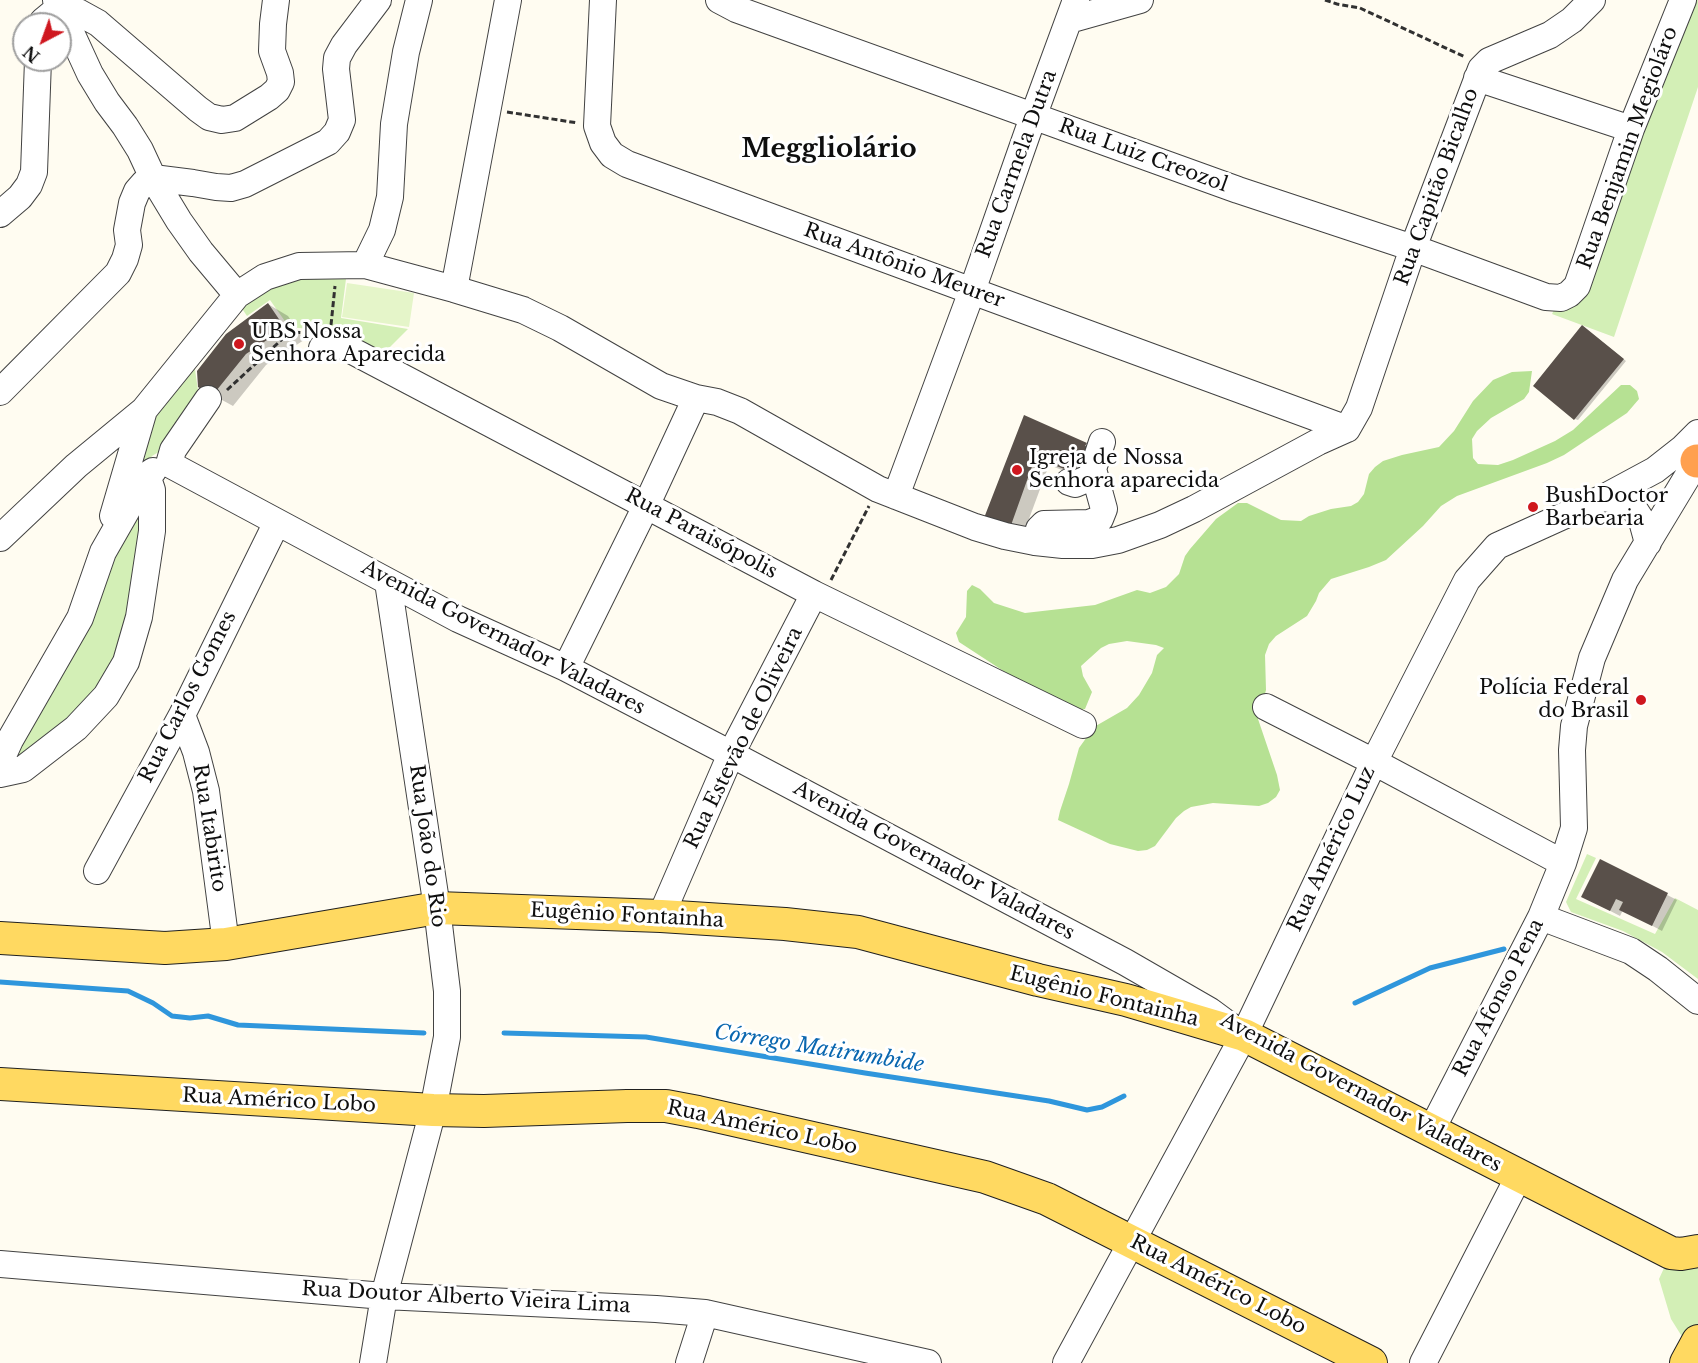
<!DOCTYPE html>
<meta charset="utf-8">
<style>
body{margin:0}
#map{position:relative;width:1698px;height:1363px;overflow:hidden;background:#fffcf1;font-family:"Libre Baskerville",serif}
canvas{display:block}
.north{position:absolute;left:12px;top:12px;width:60px;height:60px;box-sizing:border-box;background:#fff;border:2px solid #9f9f9f;border-radius:50%;rotate:221deg;font-size:16px;font-weight:700;line-height:24px;text-align:center;color:#0f0f0f}
.north::after{content:'';display:block;margin:auto;width:21px;height:27px;background:#cf171f;clip-path:polygon(50% 0,100% 100%,50% 72%,0 100%)}
</style>
<div id="map">
<canvas width="1698" height="1363"></canvas>
<div class="north">N</div>
</div>
<script>
const c = document.querySelector('canvas').getContext('2d');
c.lineJoin = 'round';
function paint(path, color) { c.fillStyle = color; c.fill(path, 'evenodd'); }
const shape = rows => new Path2D(rows.map(r => 'M' + r).join(''));
function stroke(path, color, width, dash) { c.strokeStyle = color; c.lineWidth = width; c.lineCap = dash ? 'butt' : 'round'; c.setLineDash(dash || []); c.stroke(path); }
function write(font, color, halo, rows, align = 'center') {
  c.font = font + ' "Libre Baskerville",serif'; c.lineWidth = 6; c.setLineDash([]); c.textBaseline = 'middle'; c.strokeStyle = halo; c.fillStyle = color; for (const [text, x, y, turn = 0] of rows) {
    c.save(); c.translate(x, y); c.rotate((+turn || 0) * Math.PI / 180); c.textAlign = isNaN(turn) ? turn : align; if (halo) c.strokeText(text, 0, 0); c.fillText(text, 0, 0); c.restore();
  }
}
const green = shape([
 [1695,0,1698,0,1698,87,1614,337,1552,314,1556,306,1581,295],
 [304,279,346,279,341,318,408,329,384,353,339,332,289,327,270,300,247,316,241,307,266,288],
 [194,363,199,397,167,447,152,456,134,485,143,421],
 [143,488,136,615,104,694,20,767,6,757],
 [1587,854,1596,858,1576,899,1655,934,1675,898,1698,910,1698,979,1662,952,1623,931,1571,912,1566,902],
 [1698,1252,1698,1338,1686,1343,1671,1319,1659,1279,1670,1255]
]);
const forest = shape([
 [1532,371,1529,392,1524,399,1491,418,1477,431,1472,439,1473,458,1478,464,1498,465,1513,460,1555,441,1573,430,1621,385,1630,385,1637,391,1639,399,1627,413,1564,455,1547,463,1457,496,1441,506,1423,526,1386,560,1369,567,1331,579,1319,593,1316,601,1307,616,1276,636,1269,644,1265,655,1266,690,1258,719,1277,775,1280,790,1276,797,1268,803,1259,806,1213,803,1191,807,1184,811,1176,818,1155,846,1147,850,1138,851,1110,844,1058,820,1060,811,1069,784,1079,748,1094,727,1127,708,1139,695,1152,673,1157,655,1164,648,1156,645,1127,641,1109,644,1101,648,1081,666,1083,676,1092,692,1085,709,1077,710,1034,691,959,642,956,633,966,617,967,591,972,585,980,589,994,603,1025,613,1095,605,1137,590,1150,593,1166,587,1179,574,1185,556,1190,549,1216,519,1238,503,1247,503,1281,520,1301,521,1309,516,1331,509,1351,506,1358,502,1364,494,1369,474,1375,467,1383,461,1402,455,1439,447,1454,431,1473,401,1493,380,1512,372]
]);
const pitch = shape([
 [347,283,414,293,409,327,342,317]
]);
const shadow = shape([
 [268,304,288,316,304,340,266,365,233,406,213,395],
 [1585,328,1626,361,1578,420,1575,419],
 [1025,417,1086,444,1099,452,1088,480,1049,465,1023,535,999,526],
 [1601,861,1677,900,1662,931,1623,910,1620,916,1593,902]
]);
const stream = shape([
 [0,982,128,991,153,1003,172,1016,190,1018,208,1016,238,1025,424,1033],
 [1355,1003,1430,968,1504,949],
 [504,1033,646,1037,865,1073,1049,1101,1087,1110,1102,1107,1124,1096]
]);
const building = shape([
 [268,303,285,328,246,354,212,396,198,387,197,371,226,334],
 [1582,325,1624,359,1574,420,1533,386],
 [1024,415,1087,443,1085,446,1089,447,1082,466,1078,464,1075,473,1035,458,1010,528,984,518],
 [1600,859,1668,893,1652,926,1619,910,1623,902,1616,899,1610,911,1581,897]
]);
const path = shape([
 [1325,0,1337,4,1360,8,1465,57],
 [507,112,578,123],
 [331,325,335,286],
 [227,390,290,332,309,333],
 [831,580,869,506]
]);
const minor = shape([
 [56,0,90,74,107,102,125,126,140,150,153,178,179,221,201,252,237,295],
 [603,0,597,126,603,143,612,155,627,164,1347,429],
 [719,0,736,9,1238,190,1413,248,1546,297,1561,298,1569,294,1577,286,1631,129,1683,0],
 [1069,20,1140,0],
 [42,24,43,21,60,7,78,12,98,23,198,109,209,117,222,120,235,118,269,97,277,90,281,82,280,73,272,51,273,24,276,0],
 [1477,78,1631,129],
 [0,214,20,197,29,185,34,172,38,60],
 [365,265,382,230,390,197,394,124,406,52,419,0],
 [454,289,508,0],
 [322,348,330,344,343,346,814,594,1083,725],
 [0,392,118,273,125,259,129,245,127,230,132,203,137,191,144,183,153,178,193,183,216,187,231,188,245,184,328,142,337,132,342,120,336,69,337,58,344,45,378,0],
 [1347,429,1359,408,1413,248,1481,69,1489,61,1550,35,1572,20,1592,0],
 [169,464,458,619,566,668,731,754,1125,962,1210,1011,1229,1025],
 [169,464,173,450,208,399],
 [1069,482,1075,484,1094,476],
 [896,496,972,291,1033,117,1076,0],
 [1603,498,1615,500,1633,507,1642,521,1648,543],
 [113,516,144,410],
 [0,538,76,466,144,410,237,295,265,277,299,266,365,265,454,289,523,310,560,328,661,386,696,398,717,402,740,411,878,489,975,527,1005,536,1035,542,1063,545,1092,545,1118,540,1160,525,1194,509,1318,442,1347,429],
 [1035,542,1039,529,1044,524,1089,523,1100,519,1104,509,1093,469,1102,442],
 [566,668,646,506,696,398],
 [1266,707,1374,762,1563,863],
 [182,715,196,752,206,791,226,944],
 [0,762,10,740,80,618,103,552,147,475,153,471],
 [0,774,23,769,76,728,106,696,126,662,139,617,152,531,152,490,147,475],
 [97,871,182,715,277,522],
 [661,916,731,754,814,594],
 [1541,917,1631,951,1658,969,1698,1001],
 [1431,1131,1541,917,1563,863,1574,828,1572,750,1574,726,1592,658,1625,580,1698,459],
 [0,1264,384,1296,656,1309,705,1313,928,1363],
 [373,1363,384,1296,433,1110,447,1037,447,991,437,908,388,582],
 [689,1363,705,1313],
 [1066,1363,1244,1035,1374,762,1467,580,1497,546,1603,498,1655,470,1683,448,1698,433],
 [1423,1363,1519,1176]
]);
const major = shape([
 [0,938,165,948,226,944,437,908,661,916,785,924,858,932,1038,980,1126,1000,1244,1035,1671,1253,1681,1254,1698,1251],
 [0,1084,433,1110,484,1111,627,1106,666,1106,698,1112,985,1177,1047,1199,1371,1363],
 [1686,1363,1698,1341]
]);
const highway = shape([
 [1697,461,1698,461]
]);
const markers = [
 [239,344,6,"#cf171f"],
 [1017,470,6,"#cf171f"],
 [1533,507,6,"#cf171f"],
 [1641,700,6,"#cf171f"]
];
const streetNames = [
 ["Rua Benjamin Megioláro",1628,148,-70],
 ["Rua Luiz Creozol",1143,156,20],
 ["Rua Carmela Dutra",1017,164,-70],
 ["Rua Capitão Bicalho",1437,187,-70],
 ["Rua Antônio Meurer",904,266,20],
 ["Rua Paraisópolis",701,534,28],
 ["Avenida Governador Valadares",503,638,27],
 ["Rua Carlos Gomes",188,697,-63],
 ["Rua Estevão de Oliveira",744,738,-64],
 ["Rua Itabirito",209,828,81],
 ["Rua João do Rio",427,846,82],
 ["Rua Américo Luz",1332,849,-65],
 ["Avenida Governador Valadares",934,861,28],
 ["Eugênio Fontainha",627,916,3],
 ["Eugênio Fontainha",1104,997,14],
 ["Rua Afonso Pena",1499,998,-63],
 ["Avenida Governador Valadares",1361,1093,28],
 ["Rua Américo Lobo",279,1101,3],
 ["Rua Américo Lobo",762,1128,12],
 ["Rua Américo Lobo",1218,1285,27],
 ["Rua Doutor Alberto Vieira Lima",466,1298,3]
];
const poiNames = [
 ["UBS Nossa",251,332],
 ["Senhora Aparecida",251,355],
 ["Igreja de Nossa",1029,458],
 ["Senhora aparecida",1029,481],
 ["BushDoctor",1545,496],
 ["Barbearia",1545,519],
 ["Polícia Federal",1629,688,"right"],
 ["do Brasil",1629,711,"right"]
];
const waterNames = [
 ["Córrego Matirumbide",819,1049,9]
];
const districtNames = [
 ["Meggliolário",829,150]
];
paint(green, '#d3efb6');
paint(forest, '#b6e193');
paint(pitch, '#e5f5c9');
paint(shadow, '#0003');
stroke(stream, '#2f96dc', 5);
paint(building, '#59504a');
stroke(minor, '#424242', 28);
stroke(major, '#202020', 34);
stroke(highway, '#202020', 36);
stroke(path, '#313131', 3, [6, 3]);
stroke(minor, '#fff', 26);
stroke(major, '#ffd961', 32);
stroke(highway, '#ffa04f', 33);
for (const [x, y, r, color] of markers) { const dot = new Path2D(); dot.arc(x, y, r, 0, 2 * Math.PI); c.fillStyle = color; c.fill(dot); stroke(dot, '#fff', 2); }
write('20px', '#0f0f0f', '#fff', streetNames);
write('20px', '#0f0f0f', '#fff', poiNames, 'left');
write('italic 21px', '#0a67b0', '#fff', waterNames);
write('bold 26px', '#0f0f0f', '#fff', districtNames);
</script>
